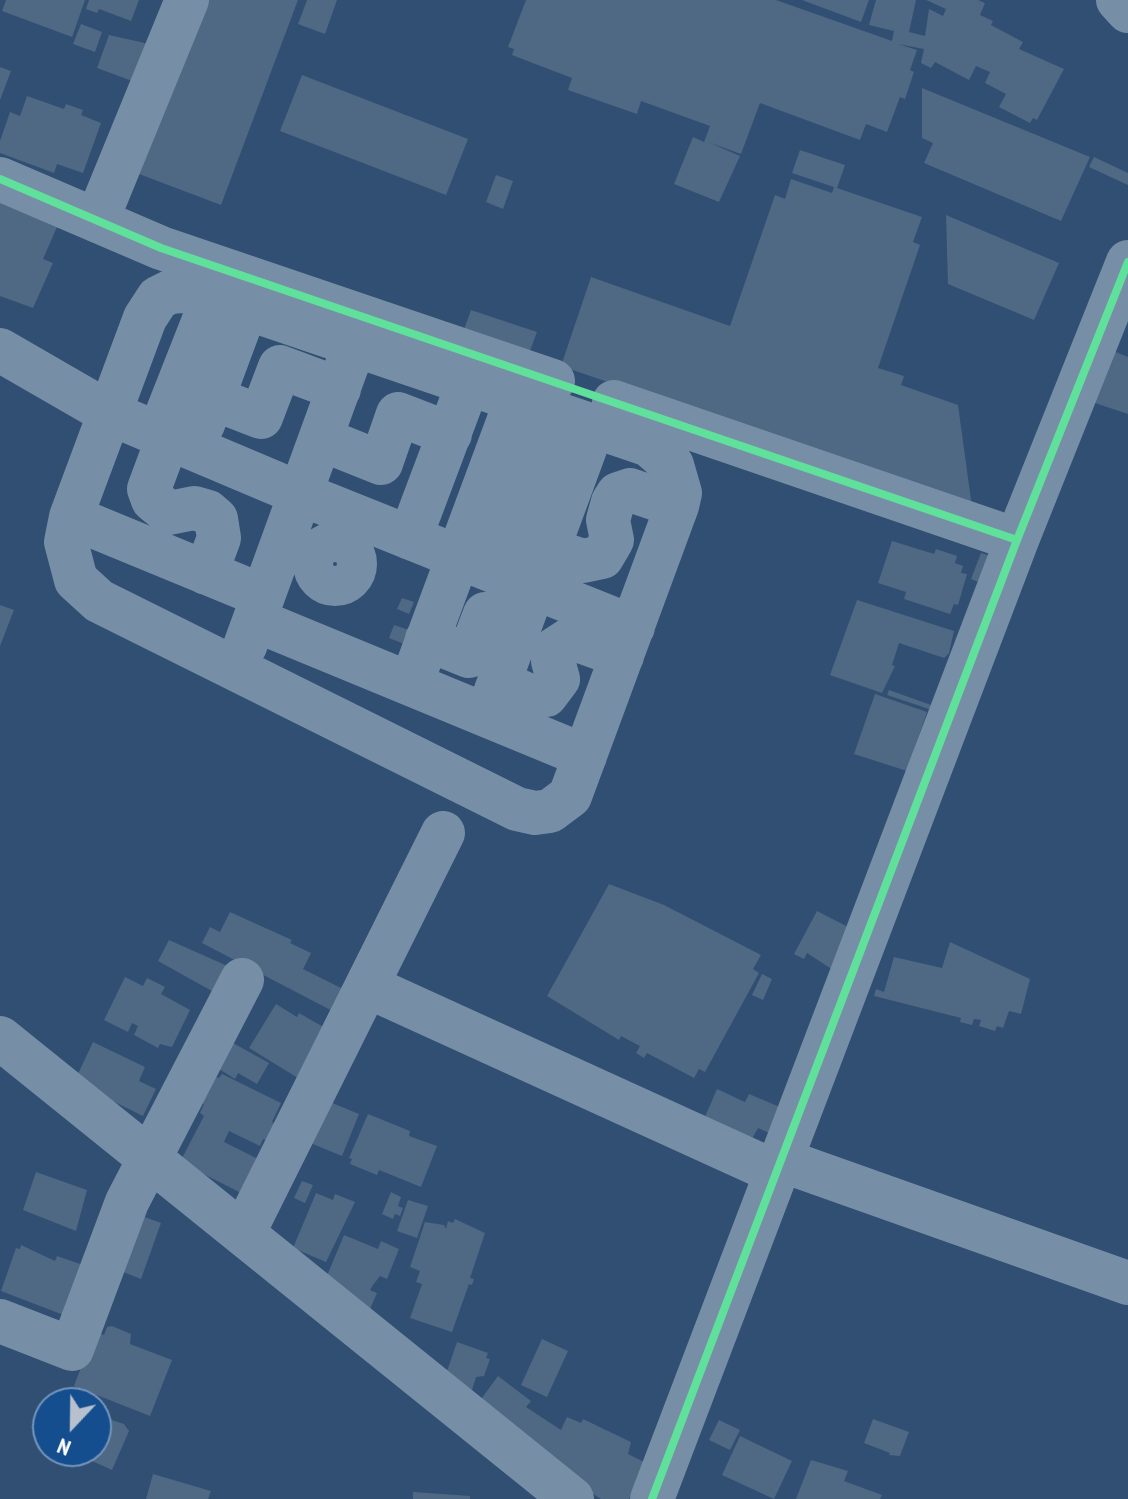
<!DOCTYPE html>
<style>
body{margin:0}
#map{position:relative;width:1128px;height:1499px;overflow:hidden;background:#304f73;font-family:"PT Sans Narrow",sans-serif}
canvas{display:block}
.north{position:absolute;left:32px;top:1387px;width:80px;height:80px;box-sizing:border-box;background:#154e8e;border:2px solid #7395bb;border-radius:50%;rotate:202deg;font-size:22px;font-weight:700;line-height:32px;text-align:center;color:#fff}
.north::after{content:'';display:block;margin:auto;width:28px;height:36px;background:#b7c1ce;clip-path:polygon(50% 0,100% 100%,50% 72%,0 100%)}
</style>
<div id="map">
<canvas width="1128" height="1499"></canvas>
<div class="north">N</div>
</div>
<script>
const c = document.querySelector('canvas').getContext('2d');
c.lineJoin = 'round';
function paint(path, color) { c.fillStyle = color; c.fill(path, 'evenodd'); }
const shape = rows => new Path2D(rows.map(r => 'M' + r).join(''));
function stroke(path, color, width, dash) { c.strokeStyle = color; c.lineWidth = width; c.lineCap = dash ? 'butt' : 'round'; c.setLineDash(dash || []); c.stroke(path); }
const building = shape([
 [6,0,85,0,72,37,2,11],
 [89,0,139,0,131,21,99,9,97,13,86,9],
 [205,0,298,0,221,205,139,174],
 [307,0,337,0,325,34,298,24],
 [526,0,776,0,892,41,894,31,869,25,876,0,916,0,909,32,925,36,929,9,943,16,946,9,926,0,978,0,985,3,980,15,993,21,991,25,1023,42,1019,49,1064,69,1037,120,1033,118,1030,123,999,107,1006,94,985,83,990,72,976,66,969,80,935,62,931,68,921,63,924,49,898,44,917,50,910,70,914,72,905,99,900,97,887,132,866,124,860,140,760,103,741,154,708,142,740,156,719,202,674,184,693,137,704,142,710,126,641,101,637,114,568,90,572,78,512,55,514,49,508,47],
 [802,0,869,0,861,22],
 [81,24,102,32,95,52,73,44],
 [109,35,149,44,135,82,97,68],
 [0,67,11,71,0,100],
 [302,75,468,139,446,195,280,131],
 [922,88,1090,157,1061,221,924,163,933,143,922,138],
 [27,96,64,109,66,104,83,110,81,115,101,123,83,173,57,164,54,173,0,153,0,141,10,112,20,116],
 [800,150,845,165,837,188,922,217,913,242,920,245,878,368,904,376,901,385,958,405,972,507,561,366,591,277,730,326,775,195,785,199,791,179,832,193,834,187,792,173],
 [1094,157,1128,173,1128,185,1089,167],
 [496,175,513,181,503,209,486,202],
 [0,201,57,227,43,259,53,263,33,308,0,296],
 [946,215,1059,263,1034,320,948,284],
 [471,310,537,332,528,356,462,335],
 [1111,350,1128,357,1128,414,1089,401],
 [892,541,934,554,936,549,957,556,955,563,963,566,961,573,967,574,958,605,954,604,950,614,904,599,906,592,878,583],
 [981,553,994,557,984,584,971,579],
 [402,598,414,602,409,614,397,609],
 [857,600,954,631,949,653,944,658,899,643,892,665,895,666,882,693,830,675],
 [0,605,14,610,0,646],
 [394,625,409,630,404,644,389,638],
 [889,690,931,705,929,709,887,695],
 [875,694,927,712,907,771,854,754],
 [609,884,664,905,761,955,753,969,759,973,705,1072,699,1069,694,1078,647,1053,644,1058,636,1053,640,1046,621,1036,619,1040,547,996],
 [817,911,850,928,833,970,807,953,804,959,794,954],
 [230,912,292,940,290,943,311,953,303,969,353,994,342,1016,202,943,210,927,220,932],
 [169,940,232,968,219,995,158,961],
 [950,942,1030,979,1021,1014,1009,1011,1003,1028,997,1026,995,1031,979,1026,981,1020,974,1019,972,1025,960,1022,961,1018,874,996,876,989,884,992,894,957,942,968],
 [762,974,772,979,763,1000,752,995],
 [125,977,143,986,147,978,165,987,161,994,190,1010,172,1047,160,1044,158,1048,134,1035,138,1026,132,1023,128,1032,104,1020],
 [276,1004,297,1017,299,1013,332,1032,303,1081,249,1048],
 [226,1039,269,1063,257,1084,238,1073,235,1079,211,1064],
 [93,1042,145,1067,139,1081,156,1089,143,1116,88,1089,76,1078],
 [222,1074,281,1103,272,1122,284,1128,276,1145,263,1139,260,1146,229,1131,224,1142,264,1162,247,1196,180,1162,204,1116,200,1113,204,1104,201,1103,214,1076,219,1078],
 [717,1089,745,1102,749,1094,780,1107,769,1133,758,1128,748,1146,701,1126],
 [325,1100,359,1114,342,1156,308,1142],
 [368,1114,410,1131,409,1136,437,1146,421,1187,379,1170,377,1175,350,1164,352,1159,349,1158],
 [36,1172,87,1190,76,1231,23,1210],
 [302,1181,313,1185,305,1203,294,1198],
 [391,1192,401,1197,398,1206,403,1208,400,1216,395,1214,393,1219,382,1214],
 [316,1193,333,1200,335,1194,355,1202,326,1262,293,1248],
 [408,1200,428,1206,417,1238,397,1231],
 [134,1213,161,1223,141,1279,113,1268],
 [455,1219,485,1233,470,1278,474,1279,472,1285,469,1284,452,1332,410,1318,422,1284,416,1282,420,1271,410,1267,425,1222,444,1225,446,1229,448,1221,453,1223],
 [344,1235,378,1249,381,1241,399,1249,387,1279,380,1276,373,1285,370,1290,377,1293,370,1309,326,1278],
 [21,1245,55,1261,57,1256,83,1265,66,1316,1,1291,16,1248,20,1249],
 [112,1326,131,1334,130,1344,172,1360,150,1416,74,1386,95,1331,104,1335,107,1327],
 [542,1339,568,1351,547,1397,521,1385],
 [457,1342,488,1353,486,1358,490,1359,484,1376,476,1377,472,1390,444,1380],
 [498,1376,531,1401,526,1407,561,1430,567,1417,581,1423,583,1419,631,1442,628,1454,646,1463,629,1499,601,1499,567,1477,476,1406],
 [96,1415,124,1424,129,1431,112,1470,70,1451,96,1451],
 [873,1419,909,1432,900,1456,889,1455,890,1453,864,1443],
 [719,1420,740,1430,730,1450,709,1440],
 [740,1436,792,1461,774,1499,722,1475],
 [811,1460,848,1471,844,1481,882,1495,880,1499,796,1499],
 [153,1474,211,1491,208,1499,146,1499],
 [413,1492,470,1496,470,1499,413,1499]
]);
const minor = shape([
 [1118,0,1128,11],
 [0,179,161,248,553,381],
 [97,220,187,0],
 [193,290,649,445,672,465,680,493,677,506,570,796,550,811,535,813,517,809,99,601,76,580,66,542,71,517,145,318,158,298,170,292,193,290],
 [0,350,109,413,301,494,633,627],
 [212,398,261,417,280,367,339,389],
 [614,402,1017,540],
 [203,424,246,308],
 [159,434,213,297],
 [168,438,149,489,153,500,169,513,194,508,208,512,216,519,219,538,206,573],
 [321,439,381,463,398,414,450,434],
 [71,517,263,596],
 [410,538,460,405],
 '315 564a20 20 0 1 1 40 0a20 20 0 1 1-40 0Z',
 [548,549,583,561,602,557,612,540,608,520,613,502,618,494,630,490,677,506],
 [495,572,554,414],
 [255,620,585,756],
 [427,639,469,656,485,614,519,627],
 [245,646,354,346],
 [499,682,530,696,546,695,558,679,553,661,555,649,572,638,622,656],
 [411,684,516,401],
 [487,715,593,427],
 [367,986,760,1165,777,1169],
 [0,1038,572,1499],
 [781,1160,1128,1283],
 [243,1234,443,833],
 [0,1321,72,1349,127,1202,242,980],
 [652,1499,1017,540,1128,262]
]);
const cycleway = shape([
 [0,179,161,248,1017,540],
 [652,1499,1017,540,1128,262]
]);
paint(building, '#4f6884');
stroke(minor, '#778fa6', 44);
stroke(cycleway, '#60e19b', 8);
</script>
